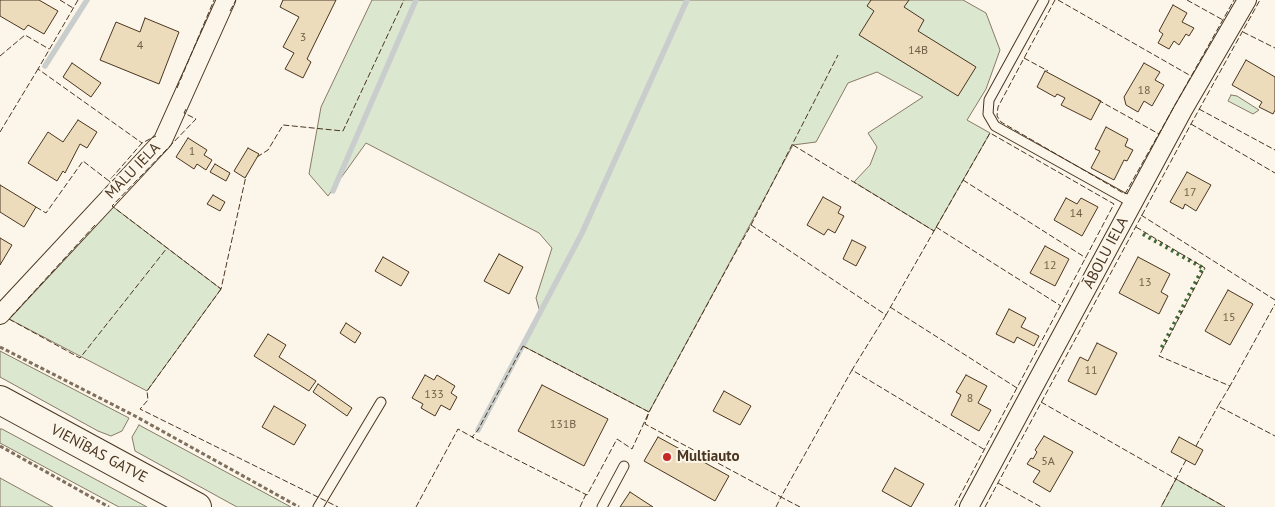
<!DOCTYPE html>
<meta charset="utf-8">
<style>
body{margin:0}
canvas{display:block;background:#fbf6e9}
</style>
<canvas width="1275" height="507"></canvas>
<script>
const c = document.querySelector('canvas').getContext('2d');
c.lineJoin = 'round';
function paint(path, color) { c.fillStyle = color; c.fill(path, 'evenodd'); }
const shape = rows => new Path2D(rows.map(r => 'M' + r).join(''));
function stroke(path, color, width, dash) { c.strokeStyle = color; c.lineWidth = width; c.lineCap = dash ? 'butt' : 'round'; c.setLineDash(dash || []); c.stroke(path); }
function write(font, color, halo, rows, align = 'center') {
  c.font = font + ' "PT Sans",sans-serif'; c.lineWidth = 4; c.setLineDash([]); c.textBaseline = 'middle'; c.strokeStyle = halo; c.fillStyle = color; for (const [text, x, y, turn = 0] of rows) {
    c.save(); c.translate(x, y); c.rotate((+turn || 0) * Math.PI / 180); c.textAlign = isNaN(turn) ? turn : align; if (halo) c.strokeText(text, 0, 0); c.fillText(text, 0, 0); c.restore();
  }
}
const green = shape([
 [372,0,963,0,986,13,1000,50,986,89,967,120,990,133,934,231,854,182,870,165,877,147,868,133,923,97,877,72,848,83,816,142,793,145,649,412,523,346,540,312,536,298,552,248,539,233,366,143,328,196,309,174,321,107,372,0],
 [1231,95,1237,96,1259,110,1253,114,1228,101,1231,95],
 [112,206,221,289,147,391,9,319,112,206],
 [0,351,129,418,122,431,111,436,98,431,0,377,0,351],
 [139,425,291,507,237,507,135,451,132,437,139,425],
 [0,429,2,429,147,507,119,507,0,443,0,429],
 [0,478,53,507,0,507,0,478],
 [1176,479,1225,507,1161,507,1176,479]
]);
const stream = shape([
 [45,66,87,0],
 [333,191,416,0],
 [478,430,582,233,687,0]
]);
const building = shape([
 [0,0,39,0,58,11,44,34,28,25,24,30,0,16,0,0],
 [283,0,336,0,307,59,311,62,303,78,285,69,294,53,283,47,299,17,280,7,283,0],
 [871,0,909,0,904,7,924,20,918,31,976,67,958,96,859,35,874,11,867,6,871,0],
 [1173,5,1187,13,1182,22,1194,28,1189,36,1186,34,1179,45,1174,41,1169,49,1158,43,1163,34,1159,31,1173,5],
 [145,18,179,32,159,84,100,60,116,22,140,32,145,18],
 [1246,60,1275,77,1275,110,1273,114,1259,107,1262,102,1232,85,1246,60],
 [72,63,101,83,91,97,63,77,72,63],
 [1144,63,1160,72,1155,80,1164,85,1152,106,1144,101,1138,112,1126,105,1124,97,1144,63],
 [1045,71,1101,101,1091,120,1061,105,1065,98,1057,94,1055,97,1037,87,1045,71],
 [78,120,97,132,87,148,80,144,65,173,63,171,57,181,28,163,48,132,63,142,78,120],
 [1106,127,1128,139,1125,146,1133,150,1127,161,1124,160,1114,180,1091,168,1100,151,1095,149,1106,127],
 [188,138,207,150,204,155,212,160,206,170,197,164,194,169,176,157,188,138],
 [248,148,259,154,245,178,234,171,248,148],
 [215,164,230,173,226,181,210,172,215,164],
 [1187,172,1211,185,1196,211,1185,204,1183,209,1170,202,1187,172],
 [0,185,36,207,24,227,0,212,0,185],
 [213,195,225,202,220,211,207,204,213,195],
 [823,197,841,207,838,213,844,216,835,233,828,229,824,235,807,225,823,197],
 [1066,198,1077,204,1081,198,1098,207,1082,236,1054,220,1066,198],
 [0,238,12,245,0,265,0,238],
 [852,240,866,247,856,266,843,259,852,240],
 [1045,246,1069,259,1055,286,1030,273,1045,246],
 [499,254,523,267,509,294,484,281,499,254],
 [383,257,409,272,401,286,375,271,383,257],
 [1138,257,1170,274,1161,292,1168,296,1159,314,1119,293,1138,257],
 [1228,290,1253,304,1230,345,1205,331,1228,290],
 [1009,309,1026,318,1021,327,1039,336,1034,346,1017,337,1014,343,996,334,1009,309],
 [346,323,361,333,355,343,340,333,346,323],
 [268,334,286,345,279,357,316,381,309,391,254,356,268,334],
 [1097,343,1117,353,1096,395,1068,381,1080,357,1088,361,1097,343],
 [425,375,434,380,437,375,455,386,451,393,457,397,450,410,441,405,435,416,421,408,423,404,412,398,425,375],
 [966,375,987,386,978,403,991,410,979,431,951,415,961,395,956,392,966,375],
 [318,384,352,408,347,416,313,392,318,384],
 [542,385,608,419,584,466,518,431,542,385],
 [724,391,751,406,740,425,713,411,724,391],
 [274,406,306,425,294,445,262,427,274,406],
 [1044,436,1073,452,1050,492,1033,482,1040,471,1027,464,1031,458,1033,459,1037,452,1035,450,1044,436],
 [658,437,729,476,715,501,644,461,658,437],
 [1179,437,1203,450,1195,465,1171,452,1179,437],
 [895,468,924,484,911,507,882,491,895,468],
 [630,492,653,507,620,507,630,492]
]);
const path = shape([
 [0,347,135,416,299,507],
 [0,446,109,507]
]);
const lane = shape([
 [1044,0,989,100,988,114,995,126,1133,203],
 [318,507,381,402],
 [602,507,624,466]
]);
const street = shape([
 [0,315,163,140,226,0],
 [969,507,1183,110,1247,0]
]);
const highway = shape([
 [0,400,197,507]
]);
const hedge = shape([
 [1143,234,1203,268,1161,349]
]);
const fence = shape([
 [60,0,73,8],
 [78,0,38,69,142,143],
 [1055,0,998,107,997,116,1001,122,1125,194,1234,0],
 [1058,0,1191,76],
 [1187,0,1223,20],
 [230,11,236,0],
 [1243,32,1275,48],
 [0,56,25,35,49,49],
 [1024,58,1048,71],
 [177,88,214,0],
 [1098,100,1159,134],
 [186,109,184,113,196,119,112,206,221,289,246,176],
 [1199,109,1275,150],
 [1191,124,1275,173],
 [0,132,38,69],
 [793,145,934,231],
 [257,157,268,150,283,125,343,131,404,0],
 [963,180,1086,258],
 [109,185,111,183,109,181,142,143,156,136],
 [36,207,46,213,83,161,109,181],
 [1141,215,1275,300],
 [95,225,9,319,80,358,167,248],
 [751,225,838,55],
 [936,227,1061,306],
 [1136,227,1205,268,1159,356,1230,386,1275,304],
 [221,289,147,391,148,400,140,409,338,507],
 [890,307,1017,388],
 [886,315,852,370,985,450],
 [523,346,649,412,632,449,617,439,587,495,472,437,478,430,523,346],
 [1230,386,1218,406,1275,436],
 [1041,402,1176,479,1161,507],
 [1196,446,1218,406],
 [1186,460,1176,479,1225,507],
 [998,483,1041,507],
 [416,507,458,429,474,438],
 [580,507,586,494],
 [776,507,781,497,645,424,649,412,732,259,751,225,886,315,990,133,1114,204,954,507],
 [800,507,781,497,852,370],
 [985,507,1191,124,1260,0]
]);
const markers = [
 [667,457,5,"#c62828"]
];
const numberNames = [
 ["3",303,38],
 ["4",140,46],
 ["14B",918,51],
 ["18",1144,91],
 ["1",192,152],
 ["17",1190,193],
 ["14",1076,214],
 ["12",1050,266],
 ["13",1145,283],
 ["15",1229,318],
 ["11",1091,371],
 ["133",434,395],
 ["8",970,399],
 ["131B",563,425],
 ["5A",1048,462]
];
const streetNames = [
 ["MĀLU IELA",133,171,-46],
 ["ĀBOLU IELA",1106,253,-62],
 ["VIENĪBAS GATVE",99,454,28]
];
const poiNames = [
 ["Multiauto",677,457]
];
paint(green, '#dce7d0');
stroke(green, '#887966', 1);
stroke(stream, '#c9cecd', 5.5);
paint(building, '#ecdcbc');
stroke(building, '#4a3520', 1);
stroke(lane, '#4a3520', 11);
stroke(street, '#4a3520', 20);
stroke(highway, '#4a3520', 30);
stroke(path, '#7f6f5c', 3, [4, 2.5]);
stroke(lane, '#fbf6e9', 9);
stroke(street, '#fbf6e9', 18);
stroke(highway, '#fbf6e9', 28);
stroke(hedge, '#436837', 4, [2.5, 4]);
stroke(fence, '#4a3520', 1, [6, 2.5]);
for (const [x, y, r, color] of markers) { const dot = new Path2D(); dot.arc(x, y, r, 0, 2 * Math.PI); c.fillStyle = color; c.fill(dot); stroke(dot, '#fbf6e9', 2); }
write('12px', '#725f47', null, numberNames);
write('15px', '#4a3520', '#fbf6e9', streetNames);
write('bold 15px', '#4a3520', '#fbf6e9', poiNames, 'left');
</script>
